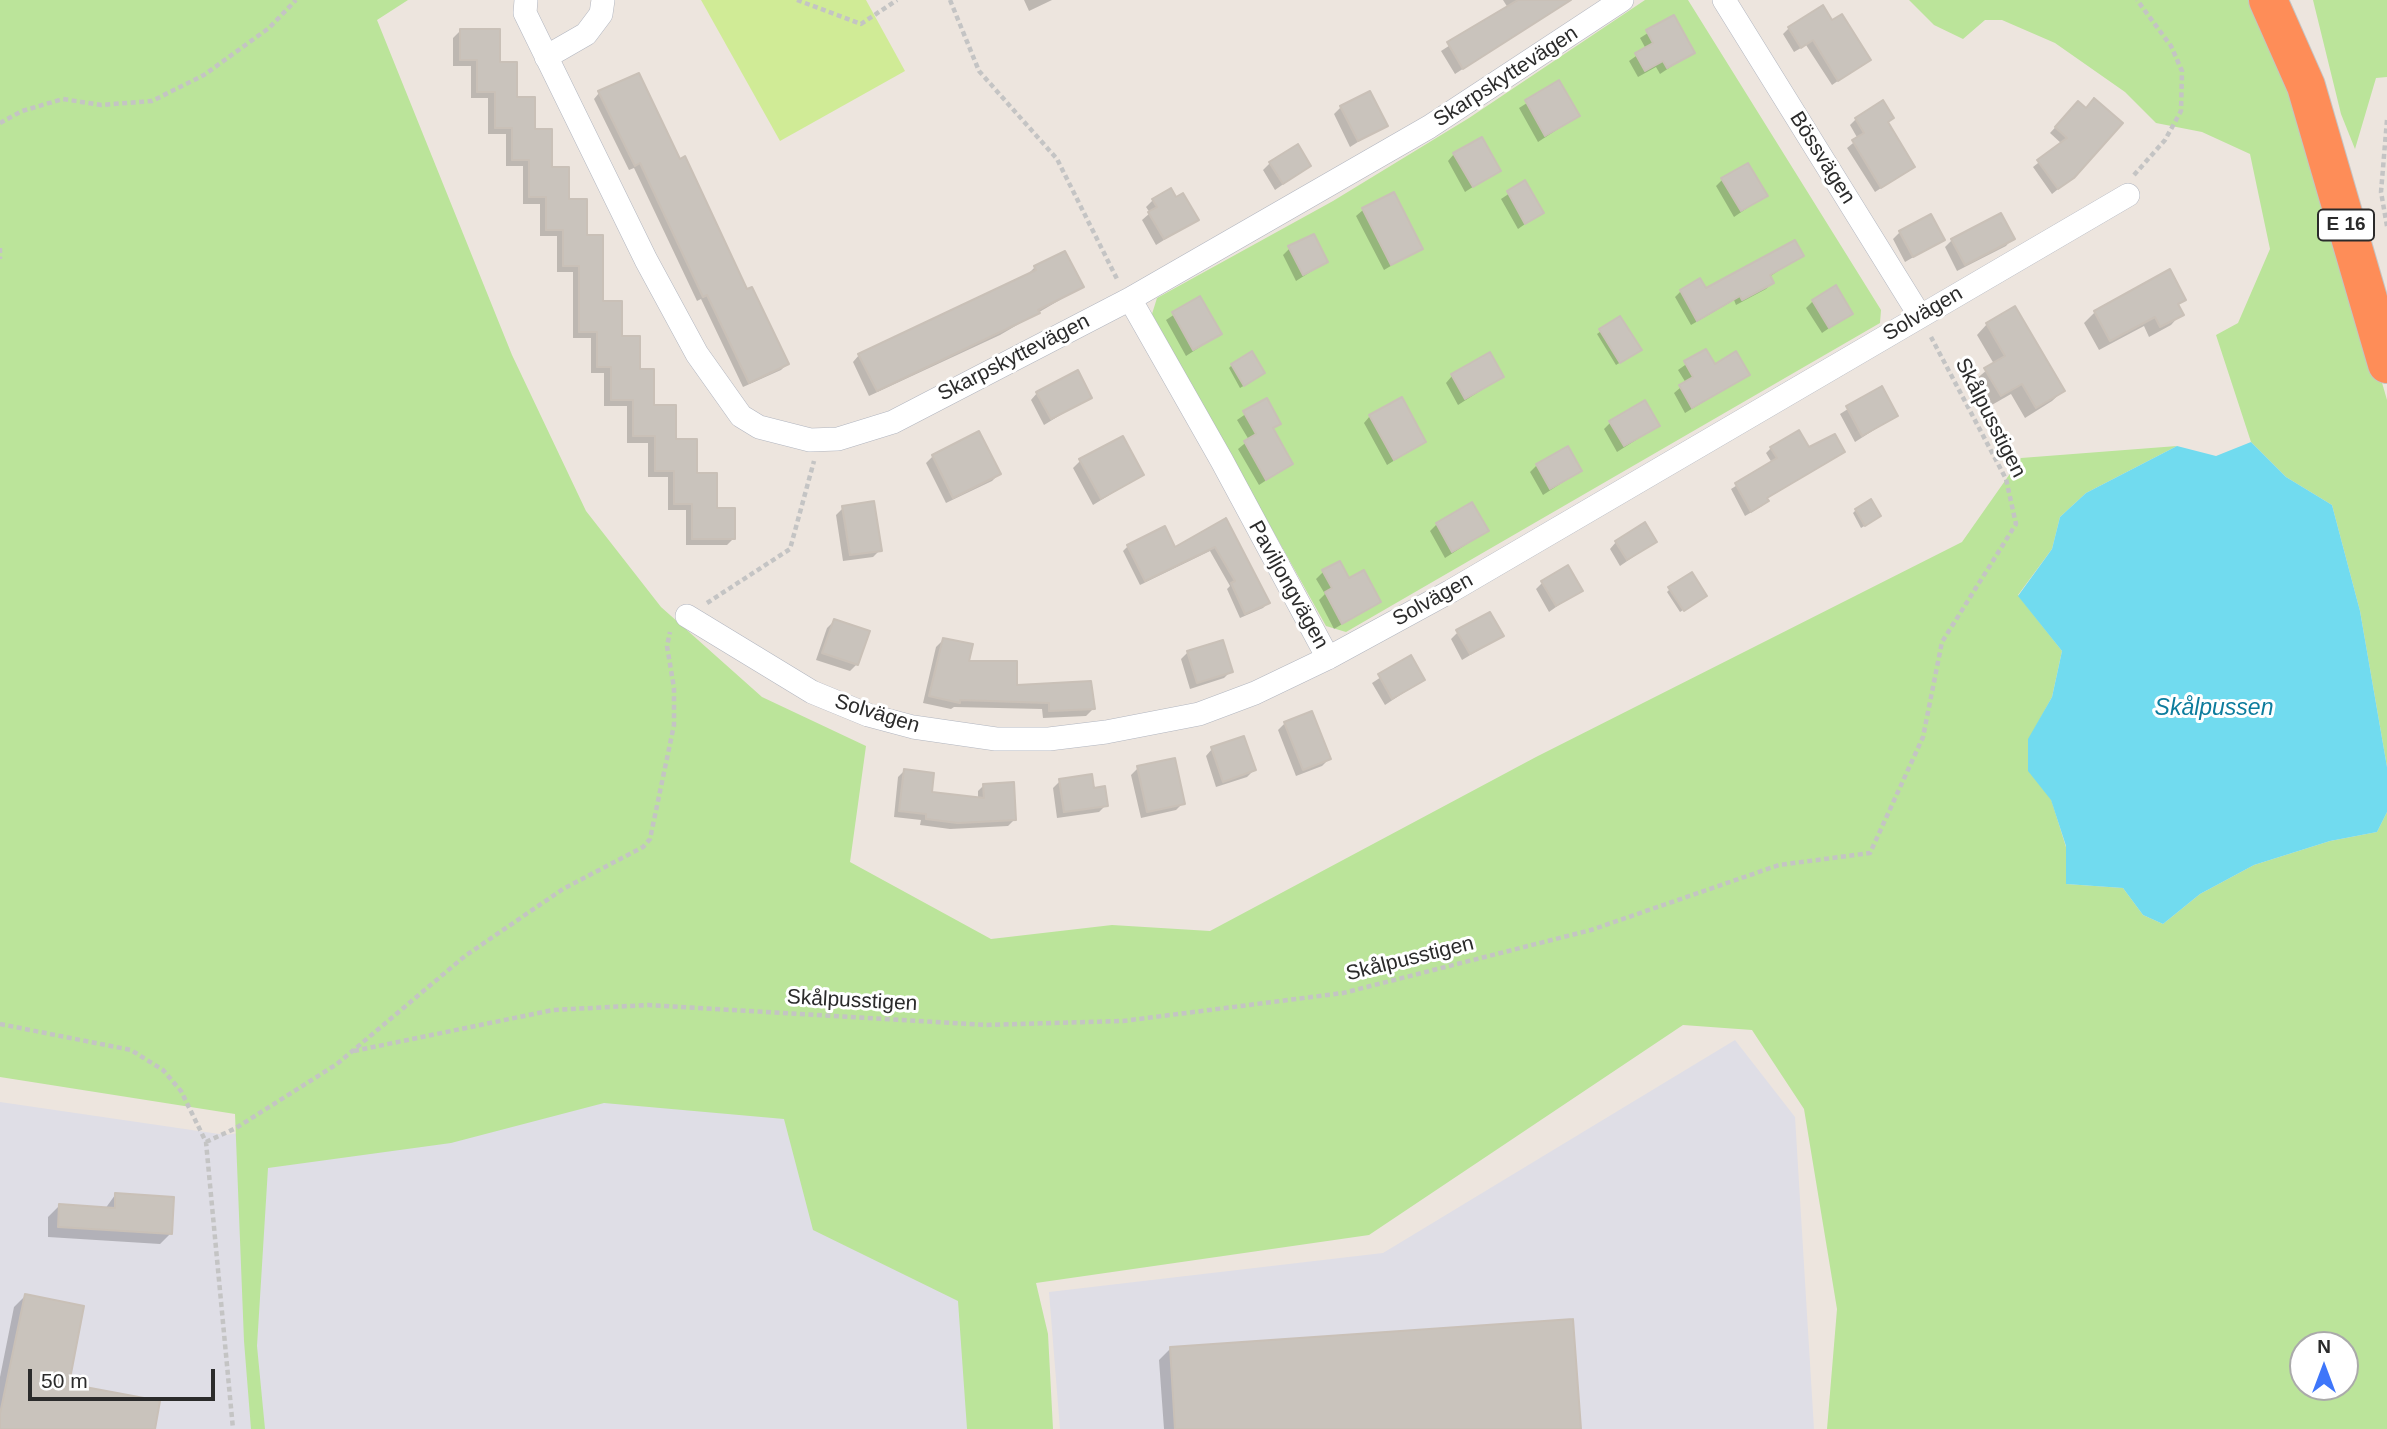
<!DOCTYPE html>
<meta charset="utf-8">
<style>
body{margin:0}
#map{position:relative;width:2387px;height:1429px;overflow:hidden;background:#ede5de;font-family:Arial,sans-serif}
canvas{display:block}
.north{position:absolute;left:2289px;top:1331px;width:70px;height:70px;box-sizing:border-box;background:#fff;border:2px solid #aaa;border-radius:50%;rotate:0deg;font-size:19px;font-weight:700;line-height:28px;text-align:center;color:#2b2b2b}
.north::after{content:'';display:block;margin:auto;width:24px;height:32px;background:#3e76fa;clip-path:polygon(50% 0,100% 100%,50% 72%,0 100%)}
.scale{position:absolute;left:28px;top:1369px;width:187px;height:32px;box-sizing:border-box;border:4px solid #2b2b2b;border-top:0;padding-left:9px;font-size:21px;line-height:24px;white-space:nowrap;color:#2b2b2b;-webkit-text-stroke:5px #fff;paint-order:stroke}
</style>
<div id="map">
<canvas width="2387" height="1429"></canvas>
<div class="north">N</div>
<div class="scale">50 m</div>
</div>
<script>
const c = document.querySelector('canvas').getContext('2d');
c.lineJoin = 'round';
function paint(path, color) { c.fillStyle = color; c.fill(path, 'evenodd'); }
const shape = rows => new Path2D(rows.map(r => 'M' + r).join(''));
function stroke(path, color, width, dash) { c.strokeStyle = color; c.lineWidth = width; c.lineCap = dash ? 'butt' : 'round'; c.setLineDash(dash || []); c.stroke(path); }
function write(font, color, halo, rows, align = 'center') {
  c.font = font + ' Arial,sans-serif'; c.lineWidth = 6; c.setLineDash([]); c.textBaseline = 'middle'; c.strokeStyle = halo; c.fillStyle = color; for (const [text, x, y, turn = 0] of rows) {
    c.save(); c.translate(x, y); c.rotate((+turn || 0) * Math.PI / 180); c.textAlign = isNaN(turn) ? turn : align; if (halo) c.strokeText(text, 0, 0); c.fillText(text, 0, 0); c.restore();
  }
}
const industrial = shape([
 [1735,1040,1795,1117,1814,1429,1060,1429,1049,1292,1383,1253],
 [608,1072,1000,1096,1017,1429,0,1429,0,1102,226,1135]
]);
const green = shape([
 [0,0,408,0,377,20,512,355,586,511,661,607,762,697,866,746,850,862,991,939,1112,925,1210,931,1536,757,1962,542,2021,458,2177,446,2086,493,2060,517,2052,549,2018,595,2062,651,2052,697,2029,739,2029,771,2051,799,2066,847,2066,884,2123,888,2143,915,2163,924,2200,894,2254,865,2330,841,2377,832,2387,812,2387,1429,1827,1429,1837,1309,1804,1109,1752,1030,1683,1025,1369,1235,1036,1283,1048,1334,1053,1429,967,1429,958,1301,813,1230,784,1119,604,1103,451,1143,268,1168,257,1346,265,1429,251,1429,244,1341,235,1114,0,1077],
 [2303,1345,2345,1345,2345,1387,2303,1387],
 [1645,0,1688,0,1881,310,1880,323,1346,632,1326,626,1152,314,1157,298,1333,201,1469,118],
 [1909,0,2272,0,2387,400,2387,767,2360,611,2332,505,2286,477,2251,442,2216,335,2238,323,2270,249,2250,154,2202,132,2156,123,2125,92,2055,43,2002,20,1985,20,1963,39,1934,25],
 [2313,0,2387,0,2387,77,2376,78,2355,149,2341,114]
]);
const pitch = shape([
 [701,0,866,0,905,71,780,141]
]);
const water = shape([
 [2251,442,2286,477,2332,505,2360,611,2387,767,2387,812,2377,832,2330,841,2254,865,2200,894,2163,924,2143,915,2123,888,2066,884,2066,846,2051,800,2028,771,2028,739,2052,697,2062,651,2018,596,2052,549,2060,517,2086,493,2177,446,2216,456]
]);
const shadow = shape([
 [1024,0,1052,0,1029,11],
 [1503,0,1558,0,1561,5,1455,74,1441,51,1508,8],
 [1673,17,1693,52,1660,74,1656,67,1638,77,1629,61,1646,49,1640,38],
 [1832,22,1868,60,1832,85,1806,45,1794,52,1783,34,1789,28],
 [460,31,498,64,533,131,585,237,601,303,639,371,652,407,734,538,727,545,686,545,686,510,668,510,668,477,648,477,648,443,627,443,627,406,604,406,604,373,591,373,591,338,573,338,573,272,557,272,557,236,540,236,540,204,523,204,523,166,506,166,506,134,488,134,488,98,471,98,471,66,453,66,453,38],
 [1559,83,1578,116,1538,142,1519,108],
 [599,93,746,291,787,364,781,370,743,387,701,299,697,301,634,168,629,170,594,99],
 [2078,103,2073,177,2052,194,2033,167,2062,144,2050,133],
 [1341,107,1385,125,1350,147,1334,114],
 [1856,119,1886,123,1913,167,1875,192,1847,148,1858,139,1850,125],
 [1454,154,1499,170,1465,192,1448,161],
 [1270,163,1309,166,1275,190,1263,170],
 [1723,179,1765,196,1734,217,1716,186],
 [1525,183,1542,212,1518,229,1501,199],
 [1175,199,1196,220,1156,245,1142,220,1150,213,1146,207,1153,200],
 [1363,210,1421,248,1384,270,1356,216],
 [1900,232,1943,240,1905,262,1893,239],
 [2012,239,2006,246,1957,271,1945,247,1952,240],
 [1290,248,1326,262,1296,281,1283,255],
 [1802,255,1769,277,1772,283,1766,289,1736,305,1734,300,1691,325,1675,297,1681,291,1705,290],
 [1035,267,1082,287,1000,335,869,396,853,362,859,355,1028,274],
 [1199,298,1220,334,1186,356,1166,320],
 [2184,299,2177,307,2181,314,2171,325,2149,337,2144,326,2099,350,2084,323,2095,312],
 [1813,301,1851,313,1822,333,1806,308],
 [1620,318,1637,352,1616,365,1597,334],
 [1987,324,2063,391,2052,401,2025,418,2011,394,1990,406,1975,380,1994,364,1977,335],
 [1705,351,1714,366,1748,375,1685,413,1674,393,1686,383,1678,370],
 [1232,365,1260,376,1240,388,1229,368],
 [1452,376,1502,377,1458,405,1446,383],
 [1881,388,1896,416,1855,442,1840,414],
 [1037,393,1090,397,1044,425,1031,400],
 [1266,400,1279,423,1272,430,1291,464,1259,485,1238,449,1249,440,1237,420],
 [1370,416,1424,442,1387,465,1364,423],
 [1611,422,1658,426,1617,452,1604,429],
 [1771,448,1843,452,1766,499,1762,506,1745,516,1731,489,1772,463,1766,453],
 [933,456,999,474,992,481,946,503,926,463],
 [1080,461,1142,475,1093,505,1073,468],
 [1537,465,1580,471,1543,495,1530,472],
 [843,508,880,550,873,557,843,561,836,515],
 [1856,510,1876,519,1861,528,1853,513],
 [1225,521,1268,603,1263,608,1240,618,1227,589,1230,586,1210,551,1140,585,1123,551,1128,546,1174,549],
 [1437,524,1487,531,1445,558,1430,531],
 [1616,542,1655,542,1620,566,1610,549],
 [1323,572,1349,580,1379,602,1334,629,1319,600,1325,594,1316,579],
 [1543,582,1580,590,1549,612,1536,589],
 [1670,589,1702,598,1680,612,1667,592],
 [834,621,857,664,850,671,816,660,827,628],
 [1458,632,1502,636,1462,660,1451,639],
 [943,640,967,662,1015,687,1093,709,1086,716,1043,718,1042,709,954,707,951,709,923,703,936,647],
 [1188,652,1231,671,1224,678,1190,689,1181,659],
 [1410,658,1423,680,1385,705,1372,683],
 [1285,723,1329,759,1322,766,1296,776,1278,730],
 [1212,749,1254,770,1247,777,1216,787,1206,756],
 [1138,768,1183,803,1176,810,1141,818,1131,775],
 [904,771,930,793,978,799,978,791,984,785,1014,820,1008,826,950,829,920,825,921,820,894,817,898,777],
 [1060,781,1092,790,1106,805,1099,812,1057,818,1053,788],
 [115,1195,171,1233,160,1244,48,1237,48,1217,59,1206,105,1209],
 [25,1296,67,1385,153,1429,0,1429,0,1377,14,1307],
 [1170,1349,1579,1429,1164,1429,1159,1360]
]);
const building = shape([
 [1518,0,1571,0,1463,69,1447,42,1518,0],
 [1823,5,1832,20,1842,14,1871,60,1838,81,1813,40,1801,48,1788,27,1823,5],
 [1674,15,1695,53,1667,68,1663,61,1645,71,1635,53,1653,43,1646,30,1674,15],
 [460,29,500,29,500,62,517,62,517,97,535,97,535,129,552,129,552,167,569,167,569,199,587,199,587,235,603,235,603,301,622,301,622,336,640,336,640,369,654,369,654,405,676,405,676,439,697,439,697,473,717,473,717,508,735,508,735,539,692,539,692,504,674,504,674,471,655,471,655,436,633,436,633,400,611,400,611,367,597,367,597,332,579,332,579,266,563,266,563,230,546,230,546,197,529,197,529,160,512,160,512,128,495,128,495,92,477,92,477,60,460,60,460,29],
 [639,73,680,159,685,156,747,289,752,287,789,364,749,383,707,295,703,297,640,163,635,166,598,91,639,73],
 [1559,80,1580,116,1545,136,1525,100,1559,80],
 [1370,91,1388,126,1358,141,1340,106,1370,91],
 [2094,98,2123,123,2074,178,2058,189,2037,160,2067,138,2055,127,2078,101,2086,108,2094,98],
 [1883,100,1894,118,1888,122,1915,167,1881,188,1852,140,1864,133,1855,118,1883,100],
 [1482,137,1501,171,1473,187,1453,153,1482,137],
 [1298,144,1311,166,1283,184,1269,162,1298,144],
 [1748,163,1768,196,1741,211,1721,178,1748,163],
 [1525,180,1544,213,1525,224,1507,191,1525,180],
 [1171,188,1176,197,1183,193,1199,220,1164,239,1148,212,1157,207,1152,199,1171,188],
 [1394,192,1423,249,1391,265,1362,208,1394,192],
 [2001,213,2015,239,1965,265,1951,239,2001,213],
 [1931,214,1945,240,1913,257,1899,231,1931,214],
 [1314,234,1328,262,1303,275,1288,246,1314,234],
 [1795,240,1804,256,1770,275,1774,283,1742,300,1740,296,1697,321,1680,290,1700,278,1706,288,1795,240],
 [1065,251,1084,287,1038,310,1040,313,877,391,858,354,1036,270,1034,266,1065,251],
 [2170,269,2186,300,2178,304,2184,315,2160,327,2155,317,2110,341,2094,311,2170,269],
 [1836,285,1853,314,1829,328,1812,300,1836,285],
 [1200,296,1222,334,1193,350,1172,312,1200,296],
 [2015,306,2065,391,2036,408,2022,384,2001,396,1984,368,2005,356,1986,323,2015,306],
 [1620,316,1642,350,1620,363,1599,329,1620,316],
 [1706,349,1715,364,1736,351,1750,375,1692,408,1679,385,1693,377,1684,361,1706,349],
 [1252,351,1265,373,1244,386,1231,364,1252,351],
 [1490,352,1504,377,1465,399,1451,374,1490,352],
 [1078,370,1092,398,1051,419,1036,392,1078,370],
 [1882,386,1898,416,1862,436,1846,406,1882,386],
 [1402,397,1426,442,1394,460,1369,415,1402,397],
 [1267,398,1281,424,1273,428,1293,464,1266,480,1244,441,1256,434,1243,411,1267,398],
 [1645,400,1660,426,1624,446,1609,421,1645,400],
 [1799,430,1809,447,1835,434,1845,452,1767,498,1769,501,1751,512,1735,483,1777,458,1770,447,1799,430],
 [979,431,1001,474,953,498,932,455,979,431],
 [1123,436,1144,475,1101,499,1079,459,1123,436],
 [1568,446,1582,471,1550,489,1536,464,1568,446],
 [1871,499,1881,516,1865,526,1855,509,1871,499],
 [874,501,882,551,850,555,842,506,874,501],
 [1472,502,1489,531,1452,552,1436,523,1472,502],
 [1226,518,1270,603,1245,614,1231,583,1235,581,1215,547,1145,581,1127,545,1165,526,1175,547,1226,518],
 [1645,522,1657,542,1627,560,1615,541,1645,522],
 [1340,561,1349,578,1364,570,1381,602,1342,624,1325,592,1332,588,1322,570,1340,561],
 [1568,565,1583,591,1556,606,1541,581,1568,565],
 [1692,572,1707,596,1684,611,1668,587,1692,572],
 [1490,612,1504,636,1470,654,1456,630,1490,612],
 [834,619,870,631,858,665,822,653,834,619],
 [943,638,973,644,969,661,1017,661,1017,685,1091,681,1095,709,1049,711,1049,703,960,700,960,703,929,696,943,638],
 [1223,640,1233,672,1197,683,1187,651,1223,640],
 [1411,655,1425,680,1392,699,1378,674,1411,655],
 [1312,711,1331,759,1303,770,1284,722,1312,711],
 [1244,736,1256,770,1223,782,1211,747,1244,736],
 [1175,758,1185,804,1147,812,1137,766,1175,758],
 [904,769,934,773,932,792,984,798,983,784,1014,782,1016,820,958,823,926,819,926,814,899,811,904,769],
 [1092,774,1094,788,1105,786,1108,806,1064,812,1059,779,1092,774],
 [115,1193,174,1197,172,1234,58,1227,59,1204,115,1208,115,1193],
 [25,1294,84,1306,69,1384,160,1401,155,1429,0,1429,0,1414,25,1294],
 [1573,1319,1581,1429,1175,1429,1170,1347,1573,1319]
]);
const path = shape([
 [797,0,861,24,897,0],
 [950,0,979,71,1057,159,1118,281],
 [2387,120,2381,192,2387,226],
 [0,123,22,111,63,99,101,105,152,101,204,75,269,28,296,0],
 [2134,175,2165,140,2181,111,2182,71,2171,46,2137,0],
 [0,248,0,259],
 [707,603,790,549,814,461],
 [0,1024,131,1050,163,1070,181,1091,206,1142,233,1429],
 [354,1051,553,1010,648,1005,986,1025,1123,1021,1343,993,1591,930,1779,865,1870,853,1923,737,1942,642,2016,524,2006,479,1931,337],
 [206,1142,236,1128,337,1064,465,956,563,889,643,847,650,839,674,725,674,688,667,646,670,632]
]);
const street = shape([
 [526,0,525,13,646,260,697,354,741,416,759,427,810,440,838,439,893,422,1130,299,1429,127,1622,0],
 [1724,0,1920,316],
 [546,57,586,34,601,14,603,0],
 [1130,299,1222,461,1328,658],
 [687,616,812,692,868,715,913,727,996,739,1049,739,1106,732,1199,714,1255,693,1328,658,1451,591,2128,195]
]);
const highway = shape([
 [2268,0,2306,86,2387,364]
]);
const shields = [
 [2346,225,56]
];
const shieldNames = [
 ["E 16",2346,225]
];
const streetNames = [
 ["Skarpskyttevägen",1506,77,-33],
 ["Bössvägen",1822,158,58],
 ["Solvägen",1923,314,-30],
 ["Skarpskyttevägen",1014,358,-27],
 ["Skålpusstigen",1990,418,63],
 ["Paviljongvägen",1288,585,61],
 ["Solvägen",1433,600,-29],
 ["Solvägen",877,714,17],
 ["Skålpusstigen",1410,959,-14],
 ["Skålpusstigen",852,1001,3]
];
const waterNames = [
 ["Skålpussen",2214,709]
];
paint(industrial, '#dfdee6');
paint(green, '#bbe49a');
paint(pitch, '#d0eb96');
paint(water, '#71dbef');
paint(shadow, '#0003');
paint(building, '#c9c3bc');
stroke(building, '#c9c0b7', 2);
stroke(street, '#b1b5bf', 24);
stroke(highway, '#c4c4c4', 40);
stroke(path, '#c4c4c4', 4.5, [5, 3.5]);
stroke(street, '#fff', 23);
stroke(highway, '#fe8d58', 38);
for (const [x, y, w] of shields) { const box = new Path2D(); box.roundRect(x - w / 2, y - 15.5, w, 31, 5); c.fillStyle = '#fff'; c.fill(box); stroke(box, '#2b2b2b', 2); }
write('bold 19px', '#2b2b2b', null, shieldNames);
write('21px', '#2b2b2b', '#fff', streetNames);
write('italic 23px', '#0d7c9d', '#fff', waterNames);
</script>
